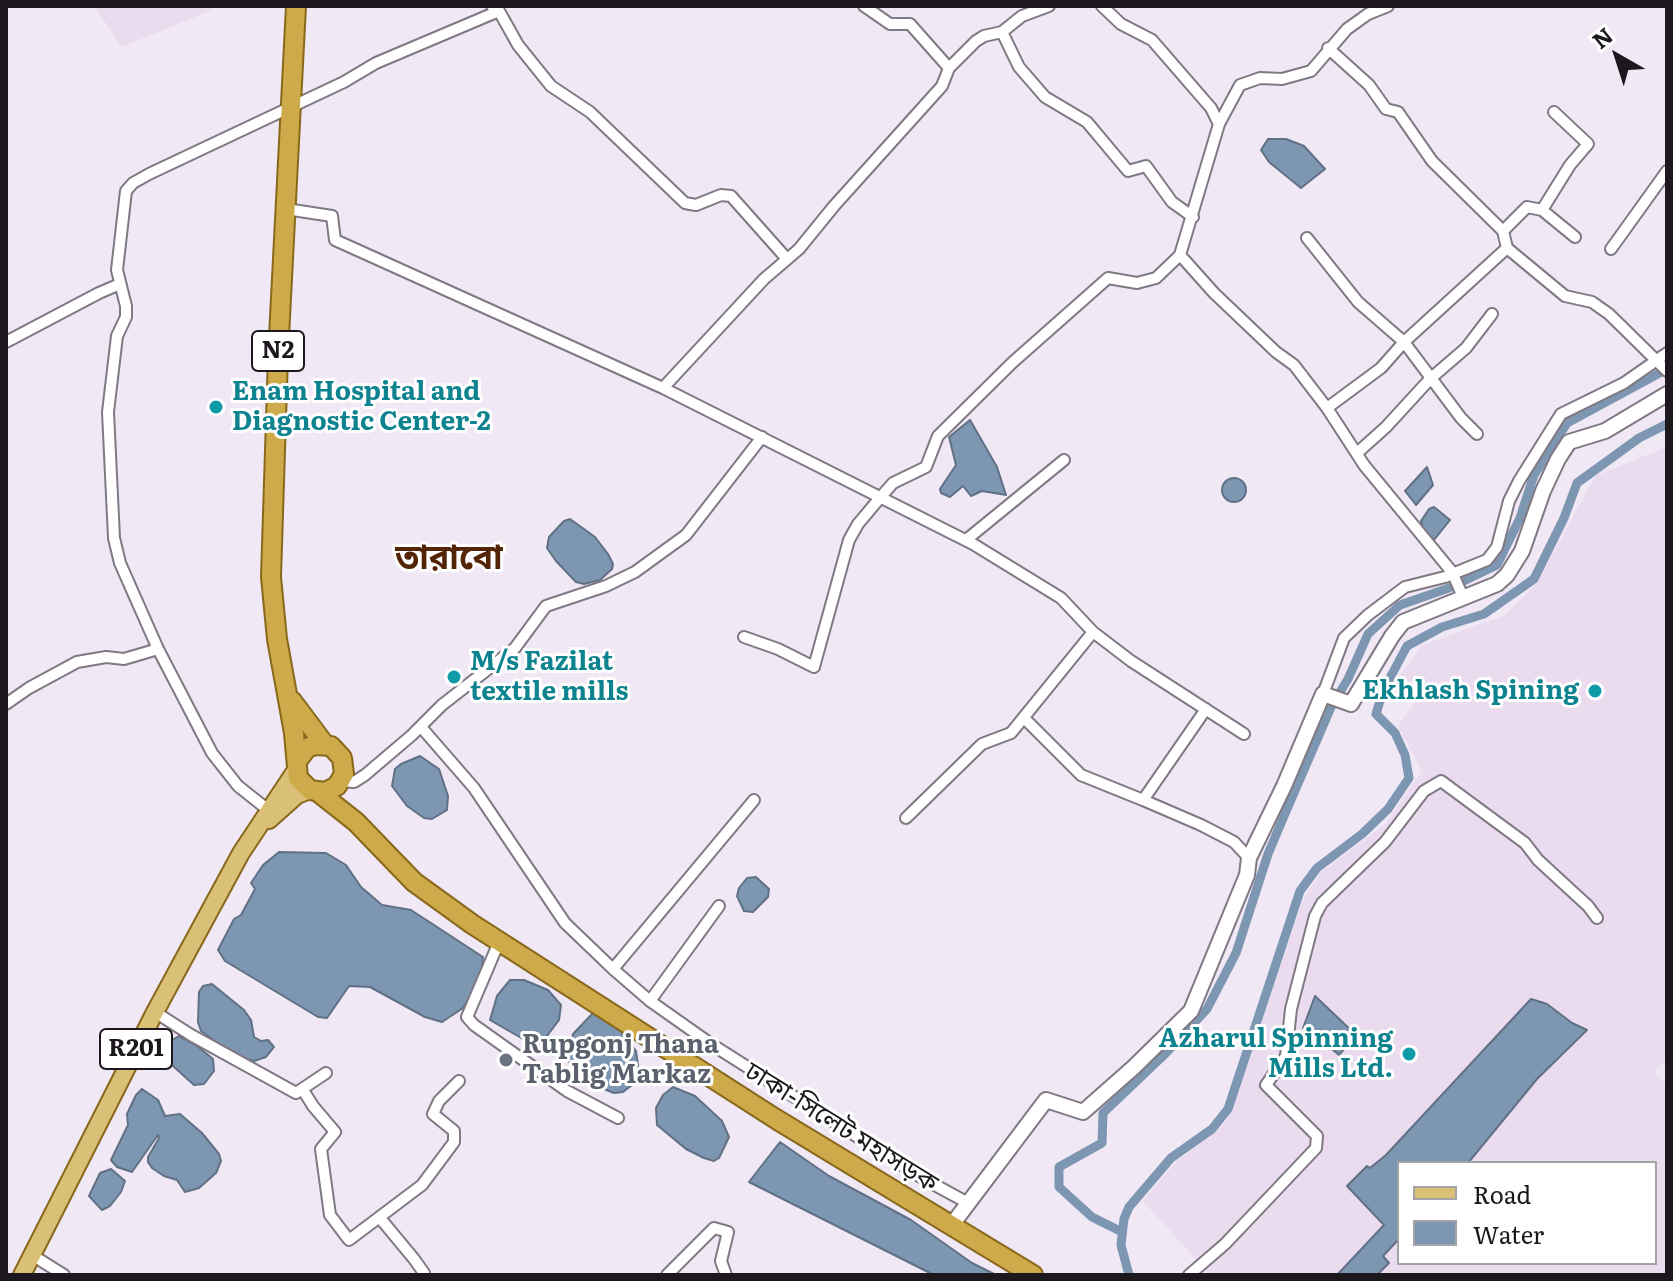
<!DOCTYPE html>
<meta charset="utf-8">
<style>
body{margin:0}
#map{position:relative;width:1673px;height:1281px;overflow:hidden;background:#f1e8f5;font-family:Literata,serif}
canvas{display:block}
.frame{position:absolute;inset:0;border:8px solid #1c181d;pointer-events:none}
.legend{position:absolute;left:1397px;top:1161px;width:260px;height:104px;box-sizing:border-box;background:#fff;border:2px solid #a4a3a5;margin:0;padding:10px 14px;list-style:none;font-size:24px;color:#1c181d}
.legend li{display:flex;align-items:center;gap:16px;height:40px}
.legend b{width:40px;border:2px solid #a4a3a5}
.north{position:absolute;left:1577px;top:16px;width:80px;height:80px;-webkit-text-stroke:6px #fff;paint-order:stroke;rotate:321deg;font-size:22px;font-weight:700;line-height:32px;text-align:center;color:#1c181d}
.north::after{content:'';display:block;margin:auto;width:28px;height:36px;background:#1c181d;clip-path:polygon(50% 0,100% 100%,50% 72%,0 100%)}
</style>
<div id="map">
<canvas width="1673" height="1281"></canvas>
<div class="frame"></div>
<ul class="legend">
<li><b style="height:10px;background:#dabf77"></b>Road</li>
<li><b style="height:22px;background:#7d96b1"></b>Water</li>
</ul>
<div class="north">N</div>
</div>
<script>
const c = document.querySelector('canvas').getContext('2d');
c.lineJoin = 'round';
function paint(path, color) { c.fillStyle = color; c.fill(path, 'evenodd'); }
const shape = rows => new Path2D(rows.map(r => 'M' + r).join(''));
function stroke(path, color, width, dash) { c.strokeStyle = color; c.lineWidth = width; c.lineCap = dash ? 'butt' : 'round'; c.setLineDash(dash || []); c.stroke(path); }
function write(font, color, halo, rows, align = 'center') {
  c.font = font + ' Literata,"Noto Sans Bengali",serif'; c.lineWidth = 6; c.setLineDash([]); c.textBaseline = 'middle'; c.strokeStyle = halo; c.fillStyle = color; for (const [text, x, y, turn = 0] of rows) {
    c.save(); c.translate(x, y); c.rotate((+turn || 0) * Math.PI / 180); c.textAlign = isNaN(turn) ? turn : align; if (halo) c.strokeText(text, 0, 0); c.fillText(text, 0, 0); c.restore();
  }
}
const built = shape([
 [94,6,210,6,212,10,122,47],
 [1667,447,1667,1058,1654,1072,1667,1086,1667,1275,1210,1275,1143,1201,1176,1162,1220,1128,1231,1113,1302,902,1319,874,1385,824,1422,771,1398,726,1422,692,1400,675,1423,645,1505,615,1538,582,1595,476],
 [1399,1163,1655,1163,1655,1263,1399,1263]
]);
const water = shape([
 [1268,139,1286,139,1304,146,1325,169,1301,188,1269,162,1261,150,1268,139],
 [970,420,997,467,1006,495,982,491,971,496,963,486,950,497,941,493,940,489,956,465,949,437,970,420],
 [1427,467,1433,485,1416,505,1405,491,1427,467],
 '1222 490a12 12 0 1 1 24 0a12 12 0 1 1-24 0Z',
 [1434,507,1450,520,1434,540,1424,533,1421,521,1429,509,1434,507],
 [570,519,595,537,608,554,613,564,612,569,600,580,584,584,576,582,556,561,547,548,549,537,564,521,570,519],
 [420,756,439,769,448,796,447,810,432,819,424,818,407,806,392,786,395,769,401,764,420,756],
 [279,852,326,853,346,865,361,887,382,905,411,910,483,957,481,980,463,1008,442,1022,425,1017,370,987,349,986,327,1018,318,1017,225,961,218,950,234,919,241,915,255,889,251,883,263,865,279,852],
 [756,877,769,889,768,897,753,912,744,911,737,896,739,888,747,878,756,877],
 [510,980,524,980,548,990,561,1005,559,1020,541,1044,530,1043,490,1020,497,996,510,980],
 [212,984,244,1010,251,1020,254,1037,261,1041,268,1040,274,1047,266,1057,254,1061,235,1056,201,1031,198,1022,199,992,203,986,212,984],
 [1315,996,1356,1035,1339,1055,1311,1031,1303,1028,1315,996],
 [1531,999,1547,1004,1572,1023,1587,1030,1537,1079,1468,1163,1399,1163,1399,1239,1383,1256,1389,1263,1377,1275,1337,1275,1384,1225,1347,1186,1367,1166,1370,1168,1386,1155,1531,999],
 [593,1013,604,1016,618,1028,636,1051,639,1073,632,1085,623,1092,614,1093,596,1086,567,1060,573,1034,593,1013],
 [179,1036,196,1045,213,1059,214,1071,204,1084,194,1085,162,1056,172,1040,179,1036],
 [673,1087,695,1096,722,1121,729,1137,719,1158,714,1161,704,1158,686,1149,657,1125,656,1108,663,1095,673,1087],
 [142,1089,158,1100,165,1116,180,1114,202,1133,219,1154,221,1161,216,1173,199,1188,185,1192,177,1180,164,1176,152,1168,148,1162,148,1157,159,1138,158,1135,132,1172,117,1167,111,1160,128,1125,127,1114,136,1095,142,1089],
 [780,1142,829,1176,911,1220,972,1263,996,1275,934,1275,749,1182,780,1142],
 [111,1169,125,1181,121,1192,110,1206,102,1210,89,1196,100,1173,111,1169]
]);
const canal = shape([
 [1122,1232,1092,1217,1059,1187,1059,1167,1102,1143,1103,1113,1166,1053,1207,1009,1236,953,1268,854,1284,816,1332,705,1348,679,1368,634,1400,605,1449,588,1497,565,1520,518,1534,475,1567,423,1667,369],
 [1129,1275,1121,1245,1124,1219,1129,1207,1171,1158,1212,1129,1228,1109,1300,891,1317,868,1362,834,1388,809,1409,778,1405,755,1395,733,1376,714,1383,691,1407,646,1442,627,1484,614,1534,579,1564,518,1577,483,1639,438,1667,424]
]);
const minor = shape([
 [492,6,499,11,518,45,551,86,590,112,685,203,696,205,721,195,731,196,787,259],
 [864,6,890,24,910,24,949,68,976,41,984,36,1002,32],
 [1049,6,1022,16,1002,32,1019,67,1045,97,1087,122,1128,171,1146,166,1172,202,1193,217],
 [1102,6,1121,24,1152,40,1211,108,1219,124],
 [1328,48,1369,85,1386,109,1398,112,1432,161,1503,231,1507,248,1565,296,1592,302,1609,314,1667,371],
 [286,209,332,216,335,240,663,388,973,544,1061,598,1093,632,1131,661,1244,734],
 [1542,210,1575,237],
 [1503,231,1527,207,1542,210,1570,165,1588,144,1554,112],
 [1307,238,1358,302,1404,342,1461,418,1477,434],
 [1611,249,1667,171],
 [1180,255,1214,293,1276,352,1294,365,1327,408,1364,465,1452,572,1463,597],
 [6,342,99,293,120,284],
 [663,388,764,279,799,249,834,206,942,86,949,68],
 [1327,408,1381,368,1404,342,1507,248],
 [1357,453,1386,427,1430,379,1466,348,1492,314],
 [966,540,1064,460],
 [744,637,778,649,814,667,849,540,858,524,879,499,893,483,926,467,938,436,1013,362,1108,278,1137,283,1156,278,1180,255,1219,124,1240,85,1260,78,1282,79,1311,71,1347,29,1368,14,1388,6],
 [1323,694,1344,638,1368,615,1405,587,1445,577,1487,560,1497,547,1509,501,1519,481,1561,414,1624,383,1667,353],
 [6,704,29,688,77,662,106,657,124,659,158,649],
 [1024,718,1081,775,1143,800,1206,709],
 [421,727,474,788,565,923,613,969,650,1001,711,1044,924,1179,968,1203],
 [341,781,354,782,365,775,412,735,442,705,515,648,546,606,606,586,635,572,686,535,762,437],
 [1143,800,1201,825,1234,842,1249,858],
 [272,813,238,786,212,753,158,649,120,563,114,538,108,412,117,336,126,317,126,306,117,270,126,191,133,183,149,174,344,82,376,63,499,11],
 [906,818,982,744,1011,733,1093,632],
 [499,942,467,1017,474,1025,567,1091,618,1118],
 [613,969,754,800],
 [650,1001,719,906],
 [155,1012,191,1035,296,1093,326,1073],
 [303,1090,313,1106,335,1132,321,1149,330,1215,349,1240,422,1185,454,1142,454,1131,433,1114,439,1101,459,1081],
 [380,1218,414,1259,424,1273,422,1275],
 [32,1255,64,1275],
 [667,1275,714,1228,728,1232,721,1261,726,1275],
 [1189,1275,1225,1244,1316,1148,1317,1136,1266,1085,1286,1056,1291,1009,1315,916,1322,903,1385,842,1424,791,1441,781,1525,843,1538,860,1588,906,1597,918]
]);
const tertiary = shape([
 [1323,694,1351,704,1392,636,1403,622,1497,584,1507,575,1522,551,1543,491,1558,459,1569,442,1605,431,1667,394],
 [951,1226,1046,1100,1083,1112,1134,1067,1191,1011,1247,875,1249,858,1284,786,1323,694]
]);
const primary = shape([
 [269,820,297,795,310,790],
 [22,1275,155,1012,241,853,296,770]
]);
const trunk = shape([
 [296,6,278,356,271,577,277,639,294,733,298,778,310,790,325,792,337,786,344,774,342,758,331,746,315,745,307,748,297,761],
 [292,701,325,745],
 [318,792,356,822,414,882,472,924,776,1119,1033,1275]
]);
const markers = [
 [216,407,8,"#0f9aa8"],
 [454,677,8,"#0f9aa8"],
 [1595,691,8,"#0f9aa8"],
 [1409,1054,8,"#0f9aa8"],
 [506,1060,8,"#6b7280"]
];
const shields = [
 [278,351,52],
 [136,1049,72]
];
const shieldNames = [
 ["N2",278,351],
 ["R201",136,1049]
];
const cultureNames = [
 ["Enam Hospital and",232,392],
 ["Diagnostic Center-2",232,422],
 ["M/s Fazilat",470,662],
 ["textile mills",470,692],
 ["Ekhlash Spining",1579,691,"right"],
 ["Azharul Spinning",1393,1039,"right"],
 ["Mills Ltd.",1393,1069,"right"]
];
const worshipNames = [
 ["Rupgonj Thana",522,1045],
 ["Tablig Markaz",522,1075]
];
const streetNames = [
 ["ঢাকা-সিলেট মহাসড়ক",841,1128,32]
];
const districtNames = [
 ["তারাবো",449,559]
];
paint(built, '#eadbef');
paint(water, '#7d96b1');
stroke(water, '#607085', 2);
stroke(canal, '#7d96b1', 9);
stroke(minor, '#807883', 14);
stroke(tertiary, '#807883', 18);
stroke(primary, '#88691c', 20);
stroke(trunk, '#88691c', 22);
stroke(minor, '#fff', 10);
stroke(tertiary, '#fff', 14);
stroke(primary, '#dabf77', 16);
stroke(trunk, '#ceaa4a', 18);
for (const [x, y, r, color] of markers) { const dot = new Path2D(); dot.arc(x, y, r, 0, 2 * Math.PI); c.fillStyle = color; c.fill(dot); stroke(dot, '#fff', 3); }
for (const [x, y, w] of shields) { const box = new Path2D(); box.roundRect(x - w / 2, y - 20, w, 40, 6); c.fillStyle = '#fff'; c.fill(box); stroke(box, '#1c181d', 2); }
write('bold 24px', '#1c181d', null, shieldNames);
write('bold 26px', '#0d838f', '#fff', cultureNames, 'left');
write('bold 26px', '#5b616d', '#fff', worshipNames, 'left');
write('26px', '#1c181d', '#fff', streetNames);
write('bold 34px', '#532406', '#fff', districtNames);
</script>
